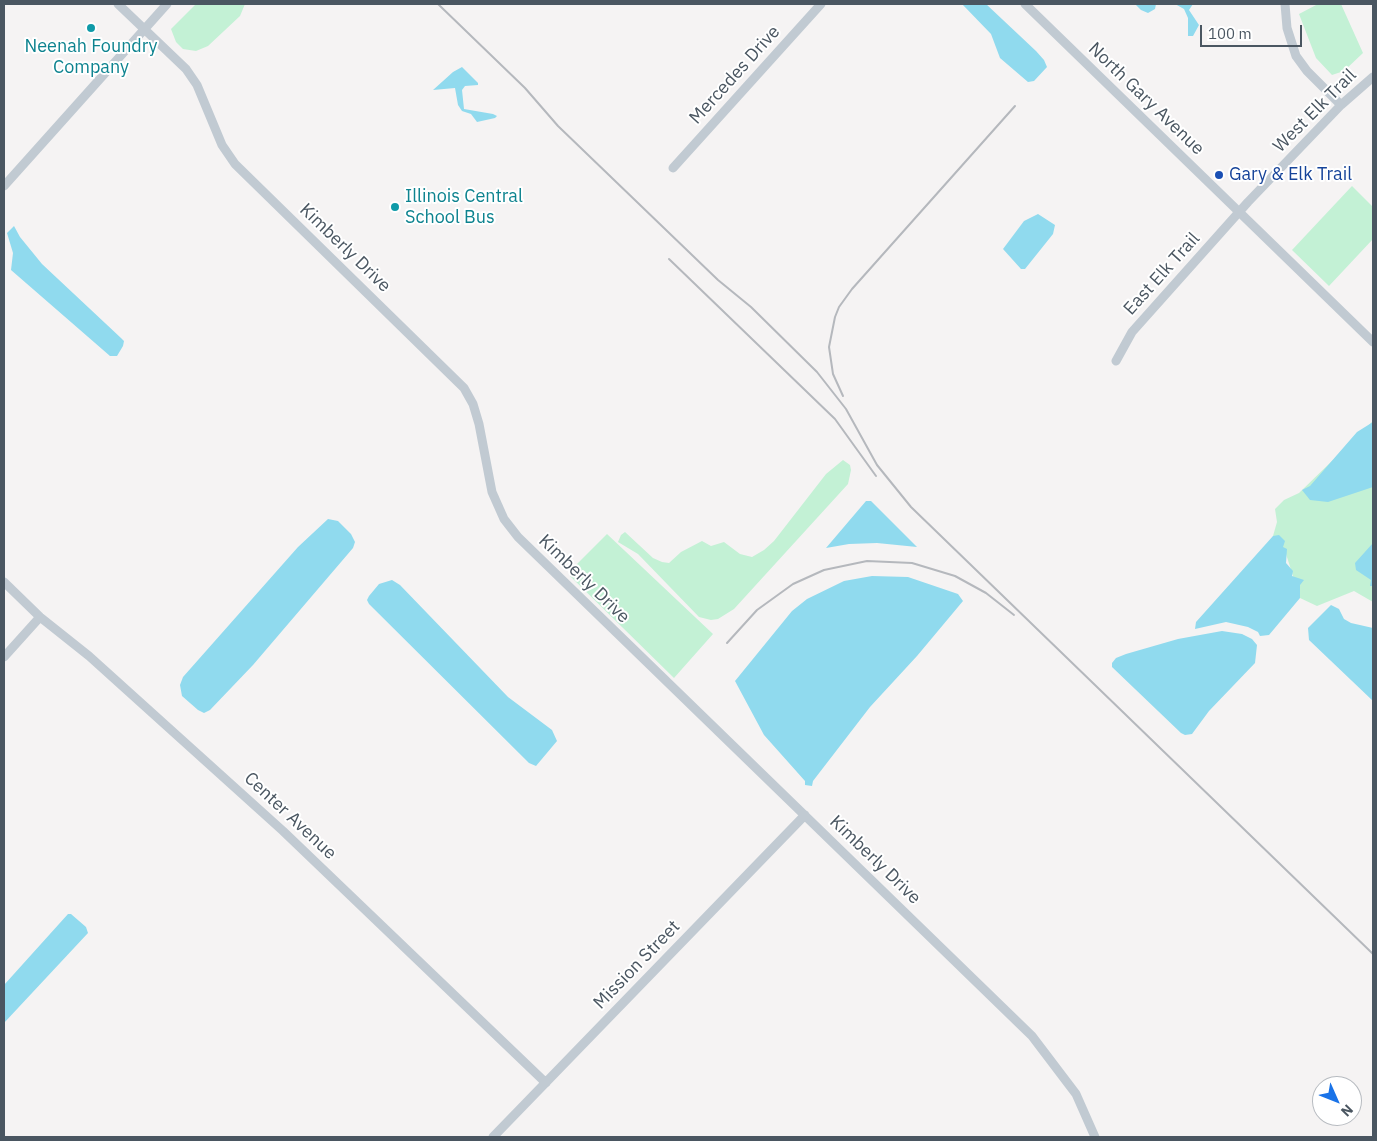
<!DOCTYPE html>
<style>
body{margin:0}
#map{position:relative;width:1377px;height:1141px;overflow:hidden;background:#f5f3f3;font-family:"IBM Plex Sans",sans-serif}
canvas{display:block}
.frame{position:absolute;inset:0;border:5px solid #4a5661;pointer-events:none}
.north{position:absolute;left:1312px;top:1076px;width:50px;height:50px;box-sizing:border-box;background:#fff;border:1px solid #b7bbc0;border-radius:50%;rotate:134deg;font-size:14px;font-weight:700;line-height:20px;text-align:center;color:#4a5661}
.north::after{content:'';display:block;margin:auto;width:18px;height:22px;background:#1a73e8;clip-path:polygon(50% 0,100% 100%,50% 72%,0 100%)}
.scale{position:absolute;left:1200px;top:25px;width:102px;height:22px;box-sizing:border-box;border:2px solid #4a5661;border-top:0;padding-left:6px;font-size:15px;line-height:18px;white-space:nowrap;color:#4a5661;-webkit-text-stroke:4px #fff;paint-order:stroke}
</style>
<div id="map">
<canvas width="1377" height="1141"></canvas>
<div class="frame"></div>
<div class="north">N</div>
<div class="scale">100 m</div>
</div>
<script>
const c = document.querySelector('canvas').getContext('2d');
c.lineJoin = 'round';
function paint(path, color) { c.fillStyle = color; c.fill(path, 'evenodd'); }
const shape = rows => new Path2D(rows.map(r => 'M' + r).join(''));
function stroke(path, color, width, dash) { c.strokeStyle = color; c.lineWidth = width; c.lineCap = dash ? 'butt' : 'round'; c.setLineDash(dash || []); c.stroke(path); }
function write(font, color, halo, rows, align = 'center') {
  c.font = font + ' "IBM Plex Sans",sans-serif'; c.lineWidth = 4; c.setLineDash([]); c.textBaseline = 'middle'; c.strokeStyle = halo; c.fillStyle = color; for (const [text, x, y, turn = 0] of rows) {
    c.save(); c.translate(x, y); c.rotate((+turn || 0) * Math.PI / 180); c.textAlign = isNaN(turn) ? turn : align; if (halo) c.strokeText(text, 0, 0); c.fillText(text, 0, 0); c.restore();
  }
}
const green = shape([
 [196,4,245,4,240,16,208,46,196,51,183,49,176,42,171,29],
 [1318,4,1341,4,1363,53,1344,71,1332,75,1316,58,1299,14],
 [1352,186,1373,207,1373,239,1329,286,1292,250],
 [1373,421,1373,602,1354,591,1317,606,1300,598,1286,554,1273,536,1277,522,1275,509,1284,500,1299,493],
 [843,460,850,465,851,470,848,484,734,609,718,619,711,620,699,617,638,554,618,542,621,535,625,532,653,558,662,562,669,563,681,552,702,541,711,546,724,542,740,554,752,557,764,550,774,541,826,474],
 [607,534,713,634,674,678,570,576,572,569]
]);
const water = shape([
 [962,4,986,4,1036,51,1044,60,1047,67,1034,81,1028,82,1000,58,991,34],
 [1135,4,1156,4,1155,9,1148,13,1141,10],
 [1175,4,1193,4,1189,10,1199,25,1193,36,1188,36,1188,18,1184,9],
 [462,67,478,83,478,85,465,86,462,90,464,109,493,114,497,116,495,118,477,122,471,114,462,111,458,105,455,88,433,90,453,72],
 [1038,214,1055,225,1053,234,1025,269,1021,269,1003,249,1024,221],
 [14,226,20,237,42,264,121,338,124,341,123,346,117,356,110,356,11,270,13,253,7,233],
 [1373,422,1373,487,1328,502,1310,500,1302,490,1310,486,1357,432],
 [866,501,871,501,917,547,877,543,849,544,826,548],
 [328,519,338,521,351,534,355,542,353,548,253,665,210,710,204,713,198,710,182,696,180,685,183,677,298,547],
 [1279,535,1285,541,1283,547,1287,549,1286,563,1293,571,1292,576,1304,580,1300,585,1300,598,1269,635,1260,636,1258,632,1248,627,1226,622,1195,629,1196,622,1273,536],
 [1373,543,1373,586,1370,586,1371,580,1356,570,1355,563],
 [872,576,908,577,958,594,963,601,917,656,870,707,813,781,812,786,805,785,805,781,764,735,735,681,792,611,807,599,844,581],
 [392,580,400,585,508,697,552,730,557,741,536,766,529,763,369,604,367,600,369,596,379,584],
 [1331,605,1339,609,1344,619,1351,623,1373,628,1373,701,1309,640,1308,628],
 [1222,631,1242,634,1252,639,1257,645,1255,663,1209,711,1192,734,1185,735,1181,733,1112,667,1112,663,1116,658,1126,654,1178,639],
 [68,914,71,914,86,927,88,933,4,1023,4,985]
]);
const minor = shape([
 [118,4,186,69,197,85,222,145,235,164,464,388,473,404,479,424,492,492,504,519,518,537,1032,1036,1076,1094,1095,1137],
 [1025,4,1373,342],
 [1285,4,1287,28,1296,56,1307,71,1341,105],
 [673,168,821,4],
 [4,186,167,4],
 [1116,361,1132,332,1248,202,1341,105,1373,77],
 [4,582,40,617,89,656,283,831,546,1083],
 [4,657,40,617],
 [493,1137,805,815]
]);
const rail = shape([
 [438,4,525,88,558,126,718,280,751,307,817,372,846,409,877,465,911,507,1373,954],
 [669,259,835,419,876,476],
 [843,396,833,374,829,347,835,317,839,307,852,289,1015,106],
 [727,643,757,610,793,584,824,570,867,561,912,563,955,576,986,593,1014,615]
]);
const markers = [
 [91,28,5,"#0f9aa8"],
 [1219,175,5,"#1a4fb4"],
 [395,207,5,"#0f9aa8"]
];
const cultureNames = [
 ["Neenah Foundry",91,47],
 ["Company",91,68],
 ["Illinois Central",405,197,"left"],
 ["School Bus",405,218,"left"]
];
const streetNames = [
 ["Mercedes Drive",735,75,-48],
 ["North Gary Avenue",1146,99,44],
 ["West Elk Trail",1315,111,-45],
 ["Kimberly Drive",345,248,44],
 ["East Elk Trail",1162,274,-48],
 ["Kimberly Drive",584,579,44],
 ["Center Avenue",290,816,43],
 ["Kimberly Drive",875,860,44],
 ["Mission Street",637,965,-46]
];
const transitNames = [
 ["Gary & Elk Trail",1229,175]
];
paint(green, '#c3f1d5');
paint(water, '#90daee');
stroke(minor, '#c1cad2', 9);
stroke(rail, '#b5b8bd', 2);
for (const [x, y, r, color] of markers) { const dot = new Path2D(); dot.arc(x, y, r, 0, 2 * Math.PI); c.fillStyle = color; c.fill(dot); stroke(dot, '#fff', 2); }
write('18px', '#0d838f', '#fff', cultureNames);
write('18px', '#4a5661', '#fff', streetNames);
write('18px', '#164399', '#fff', transitNames, 'left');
</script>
